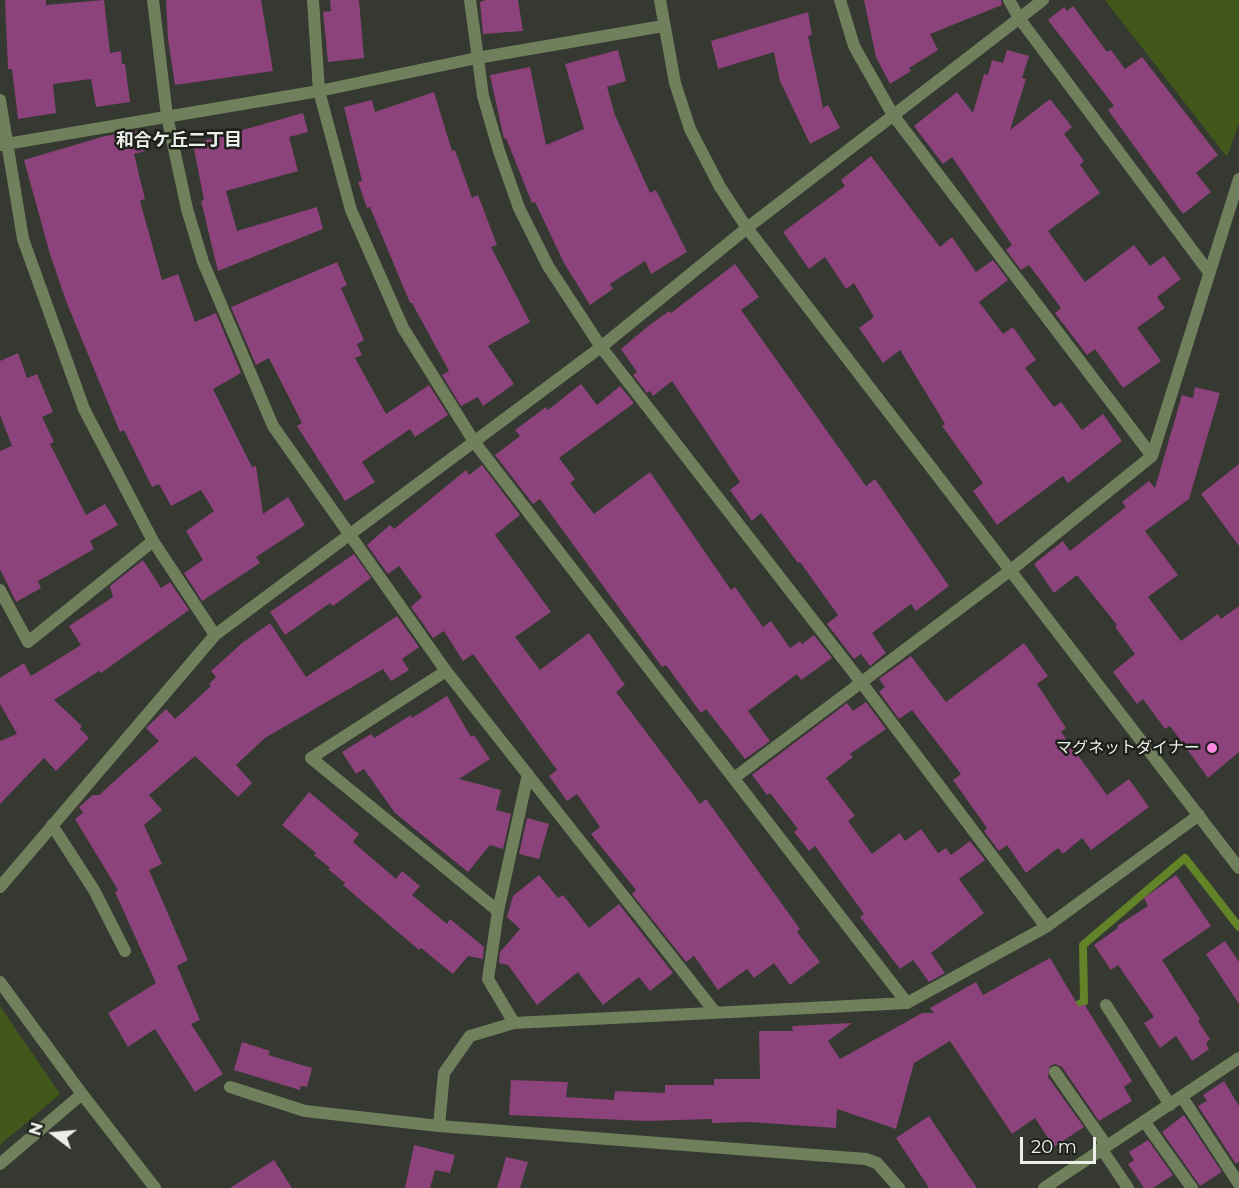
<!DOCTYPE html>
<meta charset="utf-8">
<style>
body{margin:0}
#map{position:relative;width:1239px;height:1188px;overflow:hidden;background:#353931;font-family:Montserrat,sans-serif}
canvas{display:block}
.north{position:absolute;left:24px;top:1104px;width:60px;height:60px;-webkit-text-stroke:4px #1e201c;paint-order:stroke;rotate:286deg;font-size:16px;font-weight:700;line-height:24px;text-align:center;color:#eceee9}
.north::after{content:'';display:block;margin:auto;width:21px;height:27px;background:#eceee9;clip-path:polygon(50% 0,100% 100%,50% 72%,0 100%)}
.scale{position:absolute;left:1020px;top:1137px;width:76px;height:27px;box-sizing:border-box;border:3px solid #eceee9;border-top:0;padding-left:8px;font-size:18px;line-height:21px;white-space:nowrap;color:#eceee9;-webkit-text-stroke:4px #1e201c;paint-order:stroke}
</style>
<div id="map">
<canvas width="1239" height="1188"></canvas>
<div class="north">N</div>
<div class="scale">20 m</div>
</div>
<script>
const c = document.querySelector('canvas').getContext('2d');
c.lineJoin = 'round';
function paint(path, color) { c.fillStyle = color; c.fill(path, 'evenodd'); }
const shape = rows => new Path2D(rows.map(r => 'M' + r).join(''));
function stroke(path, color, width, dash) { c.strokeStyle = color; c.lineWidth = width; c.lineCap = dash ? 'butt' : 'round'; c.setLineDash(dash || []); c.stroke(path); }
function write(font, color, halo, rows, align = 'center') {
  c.font = font + ' Montserrat,"Noto Sans JP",sans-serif'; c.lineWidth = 5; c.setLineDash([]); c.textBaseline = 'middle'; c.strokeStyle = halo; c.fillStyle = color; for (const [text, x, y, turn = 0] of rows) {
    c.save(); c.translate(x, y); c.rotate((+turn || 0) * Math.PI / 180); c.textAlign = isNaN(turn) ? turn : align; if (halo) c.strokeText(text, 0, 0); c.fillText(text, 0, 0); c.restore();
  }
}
const green = shape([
 [1105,0,1239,0,1239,123,1227,157],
 [0,1006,60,1094,0,1145]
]);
const stream = shape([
 [1070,1008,1084,1002,1083,945,1185,858,1239,927]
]);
const building = shape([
 [5,0,46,0,46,5,104,0,110,53,121,51,122,64,125,64,130,102,96,107,91,79,53,84,56,113,18,119,12,69,8,69],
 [166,0,261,0,273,71,175,85,168,39],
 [330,0,359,0,364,58,328,62,323,12,331,11],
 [486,0,518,0,523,31,483,34,480,2],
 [864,0,1001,0,1002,5,930,34,938,50,909,68,911,71,890,84,876,57],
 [1073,6,1107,52,1111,50,1125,69,1142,57,1218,155,1196,173,1211,192,1183,214,1108,110,1114,106,1048,20,1064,7,1067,11],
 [808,12,812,35,808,36,823,108,828,105,840,128,810,144,780,81,774,52,718,69,711,41],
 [618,50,626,81,607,87,615,115,650,193,656,190,687,252,651,274,645,261,610,284,613,289,590,305,564,263,535,202,532,203,506,138,504,139,490,75,530,67,546,145,584,129,565,64],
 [1007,50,1029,56,1022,78,1026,79,1010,130,1050,99,1072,127,1064,134,1084,161,1080,165,1100,193,1048,231,1085,282,1134,245,1150,266,1164,256,1181,279,1157,297,1165,308,1137,328,1161,361,1123,388,1095,349,1087,355,1055,313,1061,308,1029,265,1021,270,1006,250,1012,245,952,157,943,164,914,126,957,92,973,113,984,74,988,75,992,60,1003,63],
 [434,92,452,151,455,150,472,198,478,195,497,245,491,247,530,322,488,346,514,384,483,406,478,397,461,406,442,375,449,371,412,303,410,303,370,207,367,208,358,182,362,181,344,107,372,100,375,112],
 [303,113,308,132,289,137,298,171,226,191,237,231,317,207,323,229,218,271,201,201,204,200,193,144],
 [139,131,145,151,134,154,145,199,140,201,162,280,178,274,195,322,216,313,241,373,213,389,252,467,256,466,263,514,288,497,305,525,256,557,260,563,202,601,184,573,203,560,186,531,214,511,201,490,171,506,159,484,152,487,124,430,120,432,66,301,50,254,24,160,105,136],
 [871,156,940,247,952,237,976,272,993,260,1008,280,979,302,1003,334,1013,327,1036,360,1025,368,1054,407,1061,402,1082,430,1103,414,1122,441,1068,483,1063,476,997,525,973,491,983,483,942,426,945,424,900,350,883,363,859,328,874,317,854,283,846,289,825,257,809,269,783,232,845,186,841,180],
 [337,262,347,285,341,288,364,340,357,344,362,355,355,358,386,414,429,385,448,415,415,437,410,429,362,462,375,482,345,501,297,426,302,423,269,358,256,365,231,307],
 [735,264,759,297,741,310,866,486,875,479,949,586,916,611,911,604,872,633,886,653,870,666,861,654,854,659,827,624,838,615,800,562,798,563,761,513,752,521,730,490,740,482,672,381,653,396,650,391,647,393,633,375,637,372,621,349,647,327,669,311,671,313],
 [18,353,27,378,37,374,53,412,42,417,54,442,50,444,86,515,105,504,118,525,90,541,94,549,38,581,41,588,16,602,0,569,0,451,12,446,0,415,0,361],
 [581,384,597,405,620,386,634,403,559,458,575,479,570,483,594,514,650,472,731,590,735,587,763,627,771,621,790,648,800,641,802,644,814,635,832,658,801,680,797,674,748,711,770,741,745,759,706,709,701,713,666,665,662,667,540,499,533,504,495,455,520,436,515,430,546,407,548,410],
 [1195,387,1220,393,1189,499,1145,531,1178,575,1148,597,1181,641,1218,614,1221,619,1239,606,1239,752,1208,778,1170,726,1165,729,1143,699,1137,704,1113,672,1135,654,1115,627,1117,625,1077,575,1054,593,1034,564,1063,541,1070,551,1126,507,1122,502,1149,481,1155,488,1182,395,1193,398],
 [1239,464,1239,546,1201,494],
 [482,465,520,515,495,535,551,612,515,637,540,670,589,633,625,685,616,692,700,804,706,799,800,929,797,932,820,962,790,985,774,963,754,978,747,969,718,990,694,956,686,962,632,894,636,890,591,834,600,827,577,794,567,801,549,776,557,770,473,654,463,661,444,631,433,638,411,607,422,597,399,566,388,574,367,545,390,525,394,529,466,470,469,475],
 [354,554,371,578,333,606,330,603,285,635,270,612],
 [143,560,161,588,170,582,189,610,101,673,99,671,54,700,82,726,80,729,89,738,56,771,44,758,0,804,0,741,17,734,0,704,0,678,24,663,31,676,81,645,69,626,113,597,110,586],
 [397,616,419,647,402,659,409,670,391,681,383,669,265,738,236,765,252,783,238,797,195,756,149,795,162,810,144,825,162,864,149,870,188,960,177,966,200,1020,191,1024,223,1074,195,1092,155,1029,128,1047,108,1013,156,983,115,892,118,890,75,819,83,813,79,807,93,795,99,795,159,741,146,728,166,709,175,719,211,686,209,684,216,677,211,671,242,643,270,623,306,677],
 [1024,643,1048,676,1037,684,1066,728,1061,732,1107,795,1129,779,1149,807,1091,850,1082,838,1063,854,1058,848,1026,873,1007,845,999,851,984,831,987,828,953,780,961,774,912,710,899,719,879,692,885,687,879,679,911,656,946,702],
 [447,696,471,737,474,735,490,759,459,779,501,790,496,810,511,814,503,849,490,845,468,872,395,813,364,769,356,774,342,752,371,734,374,738,411,715,412,718],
 [866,702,886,729,850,754,853,757,826,778,855,816,848,821,872,854,900,833,905,841,921,829,938,853,946,848,951,855,970,841,985,860,959,879,984,913,931,953,945,973,929,982,913,960,900,969,860,917,864,914,815,846,809,851,794,832,798,829,770,793,767,795,752,775,847,703,853,711],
 [309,792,359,834,353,842,396,879,402,871,420,886,412,895,447,924,450,919,484,947,483,959,468,956,453,974,421,948,419,950,343,885,345,883,328,869,330,868,314,855,316,853,282,825],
 [527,818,549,824,539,859,519,854],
 [539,875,558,898,563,895,589,928,619,904,673,973,650,991,639,977,603,1005,578,972,537,1005,508,965,499,963,500,952,520,929,507,917,513,896],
 [1176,875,1211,926,1162,960,1200,1019,1198,1021,1210,1039,1206,1043,1209,1049,1192,1061,1176,1036,1160,1048,1144,1023,1154,1017,1118,965,1111,970,1094,945,1118,928,1117,926,1148,906,1144,898],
 [1225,941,1239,962,1239,1004,1206,954],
 [1050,958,1079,1007,1084,1004,1132,1081,1124,1087,1132,1101,1099,1121,1062,1067,1055,1064,1050,1066,1048,1077,1084,1127,1054,1147,1035,1118,1012,1134,950,1041,914,1063,896,1129,837,1109,836,1128,750,1122,712,1123,712,1119,646,1121,509,1115,511,1080,568,1082,566,1097,614,1100,615,1091,665,1093,665,1085,714,1085,714,1079,760,1079,759,1031,793,1031,792,1026,852,1023,828,1041,840,1059,922,1013,934,1013,930,1008,976,982,983,995],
 [242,1042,270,1051,268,1055,312,1068,307,1087,301,1086,300,1090,234,1070],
 [1224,1081,1239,1106,1239,1161,1236,1164,1198,1106,1207,1101,1203,1095],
 [1184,1115,1222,1172,1200,1186,1162,1132],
 [929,1116,977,1188,929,1188,896,1138],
 [1148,1140,1173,1175,1153,1188,1144,1188,1128,1164,1134,1160,1129,1152],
 [414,1145,455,1155,450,1173,435,1170,430,1188,405,1188],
 [506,1157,528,1162,520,1188,497,1188],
 [274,1160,292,1188,230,1188]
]);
const minor = shape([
 [153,0,167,116,187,209,203,262,273,426,446,671,715,1012],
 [313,0,319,91,351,210,403,328,475,443,907,1003],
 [470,0,483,96,499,151,519,208,548,266,601,347,861,682,1046,927],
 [840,0,854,46,893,115,1152,456],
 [1009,0,1019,18,1208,271],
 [0,100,23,239,84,409,153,541,215,635],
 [0,145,319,91,477,58,663,26],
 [0,590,28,642,153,541],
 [446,671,311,758,498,911],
 [528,774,498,911,488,979,514,1023,907,1003,1046,927,1199,815],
 [734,778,1011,570,1152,456,1239,179],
 [52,825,94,890,125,951],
 [0,887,215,635,601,347,747,228,1043,0],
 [0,982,82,1094,155,1188],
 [1106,1005,1170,1105],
 [1055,1072,1106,1145],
 [230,1087,305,1111,439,1126,866,1159,877,1163,899,1188],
 [1182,1097,1239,1184],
 [1144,1121,1192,1188],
 [439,1126,444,1073,470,1036,514,1023],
 [1101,1148,1128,1188],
 [0,1164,82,1094],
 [1044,1188,1239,1058]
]);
const tertiary = shape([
 [660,0,675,83,690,129,720,187,747,228,1239,868]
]);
const markers = [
 [1212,748,6,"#fe86e0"]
];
const poiNames = [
 ["マグネットダイナー",1200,748]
];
const neighbourhoodNames = [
 ["和合ケ丘二丁目",179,141]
];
paint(green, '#42581a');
stroke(stream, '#638328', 8);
paint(building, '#8c427a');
stroke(minor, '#71805c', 12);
stroke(tertiary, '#71805c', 12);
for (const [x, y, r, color] of markers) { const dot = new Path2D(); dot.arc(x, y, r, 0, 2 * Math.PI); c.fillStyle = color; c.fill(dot); stroke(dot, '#1e201c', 2); }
write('16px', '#eceee9', '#1e201c', poiNames, 'right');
write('bold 18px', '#eceee9', '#1e201c', neighbourhoodNames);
</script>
